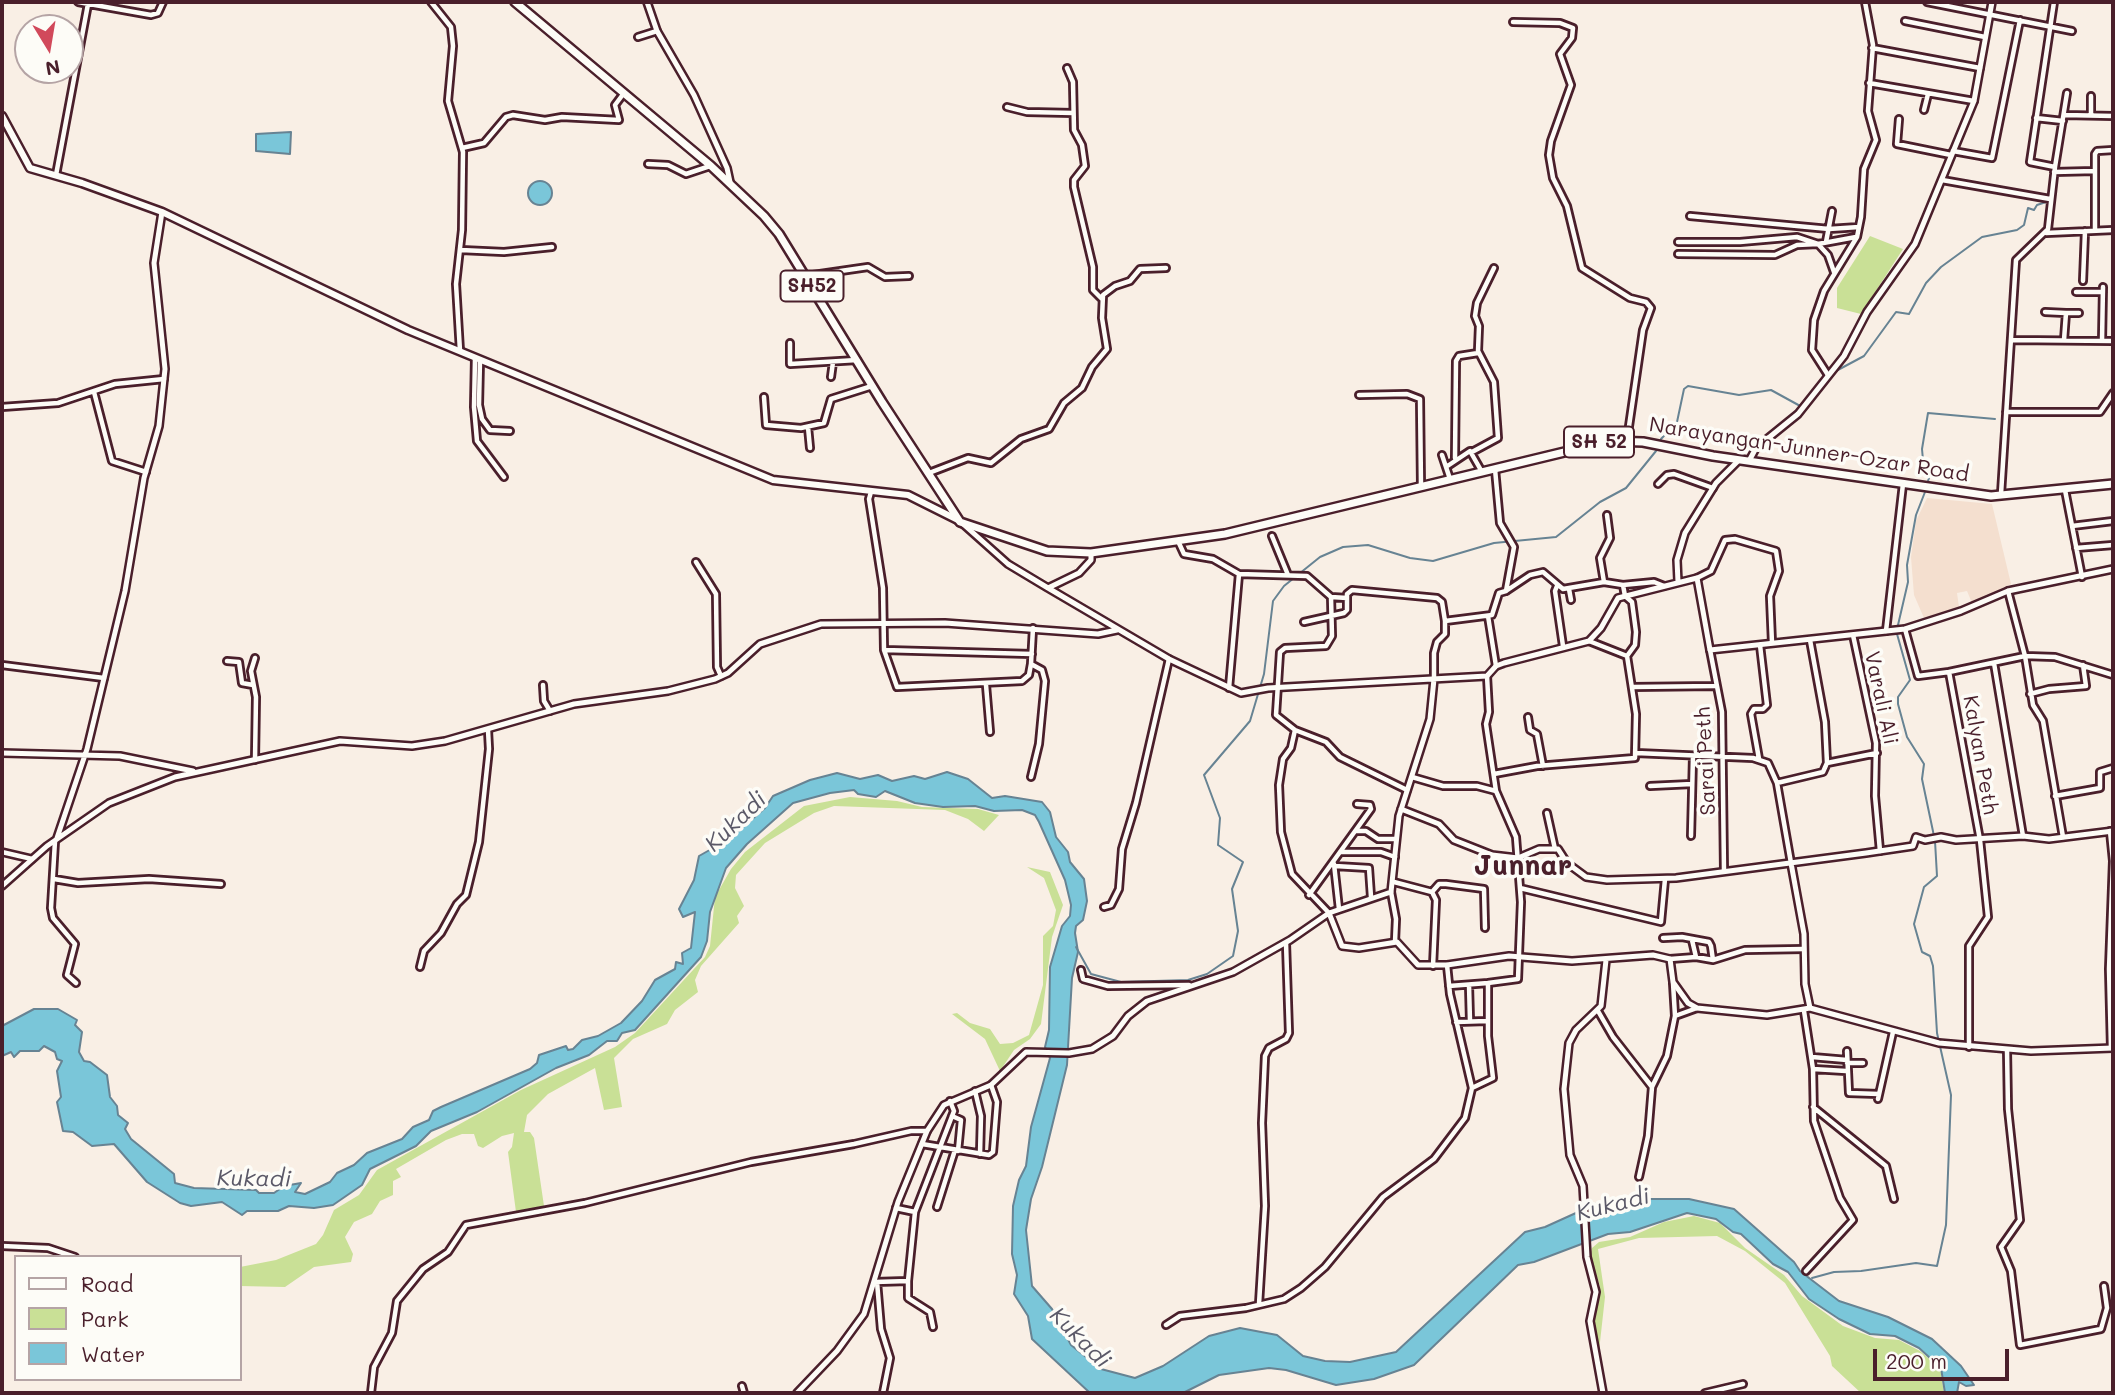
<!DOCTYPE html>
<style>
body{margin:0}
#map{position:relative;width:2115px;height:1395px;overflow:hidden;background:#f9efe5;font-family:Mali,sans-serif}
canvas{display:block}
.frame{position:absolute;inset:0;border:4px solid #4a1f2b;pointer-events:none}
.legend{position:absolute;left:14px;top:1255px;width:228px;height:126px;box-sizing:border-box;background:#fdfcf7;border:2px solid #b5a4a5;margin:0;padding:9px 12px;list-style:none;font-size:21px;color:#4a1f2b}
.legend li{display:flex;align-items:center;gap:14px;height:35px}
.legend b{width:35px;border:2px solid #b5a4a5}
.north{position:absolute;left:14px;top:14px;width:70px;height:70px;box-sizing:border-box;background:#fdfcf7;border:2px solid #b5a4a5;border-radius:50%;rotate:169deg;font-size:19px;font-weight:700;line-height:28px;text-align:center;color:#4a1f2b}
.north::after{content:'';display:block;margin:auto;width:24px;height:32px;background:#d1495b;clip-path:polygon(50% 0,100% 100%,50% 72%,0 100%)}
.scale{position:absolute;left:1873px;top:1349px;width:136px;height:32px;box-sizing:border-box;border:4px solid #4a1f2b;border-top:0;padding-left:9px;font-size:21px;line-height:24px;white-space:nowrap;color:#4a1f2b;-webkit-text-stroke:5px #fdfcf7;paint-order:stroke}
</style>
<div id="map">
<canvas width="2115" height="1395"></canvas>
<div class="frame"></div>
<ul class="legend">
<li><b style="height:9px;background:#fdfcf7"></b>Road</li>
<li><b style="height:19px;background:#c9e096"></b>Park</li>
<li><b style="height:19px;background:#7ac6d9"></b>Water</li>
</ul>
<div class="north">N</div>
<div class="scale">200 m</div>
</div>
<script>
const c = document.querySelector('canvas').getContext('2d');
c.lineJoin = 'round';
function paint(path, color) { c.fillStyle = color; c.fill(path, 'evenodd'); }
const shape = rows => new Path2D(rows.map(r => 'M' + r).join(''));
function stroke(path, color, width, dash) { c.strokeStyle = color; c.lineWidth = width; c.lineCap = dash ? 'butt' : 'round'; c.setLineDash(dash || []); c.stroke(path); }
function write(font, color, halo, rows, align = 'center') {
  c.font = font + ' Mali,sans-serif'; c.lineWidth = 7; c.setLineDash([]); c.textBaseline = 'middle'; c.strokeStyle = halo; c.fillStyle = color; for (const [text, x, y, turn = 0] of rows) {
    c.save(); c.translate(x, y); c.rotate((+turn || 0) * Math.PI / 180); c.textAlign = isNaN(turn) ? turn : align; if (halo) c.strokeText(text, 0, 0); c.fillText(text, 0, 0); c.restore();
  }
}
const built = shape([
 [1927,498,1992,504,2011,584,1972,603,1967,591,1957,593,1959,607,1924,618,1914,595,1911,557,1916,521]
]);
const green = shape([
 [1870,236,1903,249,1861,314,1837,308,1837,288],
 [850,797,897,801,922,807,978,809,999,815,984,831,968,819,945,810,834,806,814,813,765,843,736,875,735,888,744,906,737,916,739,923,701,966,695,980,698,992,675,1010,667,1024,633,1039,614,1058,622,1107,604,1110,595,1068,548,1094,527,1115,524,1132,530,1132,534,1138,544,1206,516,1212,508,1152,512,1147,514,1133,502,1136,483,1148,478,1146,474,1134,462,1134,446,1140,396,1169,401,1177,393,1181,393,1195,380,1201,372,1214,354,1222,345,1237,353,1254,351,1262,314,1267,285,1287,240,1286,240,1267,276,1260,316,1244,323,1235,334,1210,359,1195,377,1170,521,1090,615,1047,635,1033,705,957,710,946,715,897,731,869,745,852,804,806],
 [1027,867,1050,872,1063,905,1052,937,1041,1024,1030,1039,1014,1050,1000,1071,985,1039,952,1014,957,1013,970,1023,990,1029,1000,1044,1013,1043,1029,1035,1043,985,1043,936,1053,926,1056,910,1044,878],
 [1694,1216,1720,1223,1745,1248,1784,1275,1802,1296,1843,1326,1875,1338,1899,1340,1920,1351,1940,1368,1944,1393,1861,1393,1832,1366,1830,1356,1785,1283,1745,1251,1717,1236,1639,1238,1598,1249,1605,1297,1599,1351,1594,1317,1600,1286,1590,1256,1592,1248,1599,1242,1630,1237,1664,1222]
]);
const water = shape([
 [291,132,290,154,256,151,256,134,291,132],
 '528 193a12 12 0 1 1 24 0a12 12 0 1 1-24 0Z',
 [947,772,968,779,992,798,1005,796,1042,802,1050,812,1056,837,1068,852,1070,862,1084,879,1087,901,1083,920,1076,926,1075,933,1078,952,1072,978,1067,1065,1042,1167,1031,1199,1026,1230,1032,1286,1052,1309,1071,1345,1101,1369,1135,1378,1163,1366,1209,1336,1240,1328,1277,1335,1303,1356,1325,1361,1350,1362,1396,1352,1525,1232,1545,1227,1598,1203,1616,1206,1634,1202,1637,1207,1643,1206,1642,1199,1689,1199,1734,1209,1794,1262,1800,1271,1839,1301,1888,1317,1932,1339,1961,1366,1974,1385,1966,1386,1959,1382,1957,1393,1945,1393,1941,1368,1919,1348,1895,1336,1870,1334,1839,1319,1809,1299,1788,1272,1773,1264,1741,1234,1733,1232,1716,1219,1687,1213,1630,1232,1608,1234,1534,1262,1518,1265,1414,1365,1374,1379,1336,1385,1286,1370,1269,1368,1219,1375,1183,1393,1090,1393,1032,1339,1028,1316,1014,1294,1017,1275,1012,1254,1013,1206,1019,1180,1026,1166,1031,1127,1050,1058,1045,1047,1049,1030,1050,967,1062,926,1070,916,1071,905,1065,880,1039,822,1035,815,1022,810,994,811,975,806,943,807,915,803,885,791,876,797,858,794,854,790,830,793,793,803,747,844,726,868,710,912,707,941,701,957,635,1030,622,1033,617,1041,607,1041,589,1055,556,1068,477,1112,431,1131,416,1146,370,1169,362,1185,333,1205,314,1208,289,1206,278,1211,247,1211,242,1215,222,1202,191,1206,180,1203,147,1182,114,1144,92,1146,73,1132,63,1131,57,1102,61,1097,57,1071,62,1061,57,1059,55,1052,44,1046,39,1051,20,1051,14,1057,11,1052,2,1056,2,1026,34,1009,58,1009,77,1020,75,1025,82,1032,79,1052,84,1061,90,1062,107,1075,110,1097,117,1106,118,1115,128,1123,125,1129,131,1139,174,1174,175,1183,194,1188,256,1190,259,1193,274,1193,284,1186,301,1183,295,1192,305,1194,330,1182,337,1173,354,1165,367,1153,402,1139,413,1127,429,1120,433,1111,441,1107,530,1069,537,1063,539,1055,566,1046,568,1050,573,1049,582,1040,598,1036,621,1023,642,1001,655,980,675,969,676,962,683,964,682,953,691,948,695,912,683,917,679,909,694,880,699,856,729,839,765,808,773,796,810,780,837,773,860,779,878,775,892,781,914,776,925,779,947,772]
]);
const stream = shape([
 [1819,391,1836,371,1864,356,1896,312,1909,314,1926,283,1941,267,1982,237,2017,230,2024,225,2028,208,2034,210,2037,205,2046,202],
 [1661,439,1677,422,1684,389,1688,386,1739,395,1771,390,1802,407],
 [1927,484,1929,478,1924,471,1922,449,1928,413,1995,419],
 [1898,625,1908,582,1907,565,1916,515,1925,492],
 [1897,634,1910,680,1898,697,1898,704,1907,737,1924,764,1922,779,1934,836],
 [1076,947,1091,974,1121,982,1188,980,1207,974,1233,956,1238,931,1232,889,1243,862,1218,845,1220,818,1204,775,1250,721,1264,674,1273,601,1284,586,1320,557,1343,547,1368,545,1410,558,1433,561,1494,543,1556,537,1600,502,1626,488,1656,451],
 [1812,1278,1834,1272,1861,1271,1916,1263,1937,1266,1946,1225,1951,1095,1937,1033,1933,966,1930,956,1922,952,1914,924,1924,887,1937,876,1935,841]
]);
const minor = shape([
 [78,2,151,15,158,13,163,2],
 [431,2,451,27,453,46,448,101,463,152,462,230,456,284,460,351],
 [1927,2,2072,31],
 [1905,21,1985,37],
 [1513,22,1560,23,1573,28,1572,38,1560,54,1571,85,1551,141,1549,155,1553,178,1567,206,1582,268,1630,298,1646,302,1651,308,1643,330,1627,440],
 [638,37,657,31],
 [1872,48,1980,68],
 [1067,68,1073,82,1074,130,1082,145,1085,166,1074,180,1074,187,1093,267,1093,290,1102,299],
 [1869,83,1974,101],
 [1007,107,1027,112,1073,113],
 [1924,110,1928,94],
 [2064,115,2113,116],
 [2091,115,2091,96],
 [2036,118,2063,121],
 [1899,119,1897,144,1951,155],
 [462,148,484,143,506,117,513,115,545,120,562,117,619,120,615,105,624,93],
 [1953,151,1992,158,2020,20],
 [648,164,668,165,686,174,710,166],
 [2055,167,2067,93],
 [2054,172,2095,171],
 [56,175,88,4],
 [1942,180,2050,199],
 [1690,216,1829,229,1859,227],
 [2095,231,2095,154,2097,151,2113,150],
 [2046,233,2113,230],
 [1678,242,1740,242,1797,237,1818,244,1856,237],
 [1826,242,1832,211],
 [461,250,504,252,552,247],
 [1678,254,1775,255,1797,245,1818,244,1828,255,1834,272],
 [806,276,868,267,885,277,909,276],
 [2083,281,2085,231],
 [2076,292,2103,292],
 [2045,312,2066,313],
 [2012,340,2113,341],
 [2064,340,2066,313,2079,313],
 [2102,341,2103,287],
 [790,343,790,364,857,360],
 [475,358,474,407,477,441,504,477],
 [480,360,479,405,482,419,490,430,510,431],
 [1828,375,1812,350,1814,320,1824,291,1857,237,1861,217,1864,169,1876,140,1868,111,1873,45,1865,2],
 [831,377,833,362],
 [94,392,112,461,146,472],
 [1359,395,1407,394,1420,399,1421,486],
 [764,397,766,425,801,428,824,423,831,399,872,386],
 [2,407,58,403,115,384,164,379],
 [2006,412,2100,412,2113,393],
 [808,427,810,448],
 [1472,452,1498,438,1494,382,1478,351,1479,326,1475,316,1477,303,1494,268],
 [1442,455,1450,479],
 [1455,458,1456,361,1459,356,1478,353],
 [1446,467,1470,451,1482,472],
 [929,473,968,458,991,463,1021,439,1049,429,1064,403,1082,388,1092,367,1107,349,1102,318,1103,295,1115,286,1130,281,1140,269,1166,268],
 [1658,484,1667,475,1674,474,1713,488],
 [2065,490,2082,577],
 [871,492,869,499,883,588,884,650,897,687,1022,681,1029,675,1031,664],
 [2001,494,2016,260,2048,229,2055,167,2030,162,2054,2],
 [2072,526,2113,521],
 [1272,536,1288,575],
 [1178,541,1184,554,1213,559,1239,574,1229,688],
 [2076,548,2113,545],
 [696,562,716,594,717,667,721,676],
 [1239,574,1307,576,1331,597],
 [1697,578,1711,571,1725,540,1735,539,1776,551,1779,571,1770,596,1772,643],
 [1604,582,1600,558,1610,538,1607,515],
 [1623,585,1625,596,1632,602,1636,632,1635,645,1627,656],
 [1557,586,1555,591,1563,646],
 [1569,589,1571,600],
 [1506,591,1530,575,1543,572,1563,589,1604,582,1623,585,1654,582,1664,586],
 [1347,598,1331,597,1332,636,1326,646,1285,648,1280,652,1276,715,1295,730,1326,742,1340,757,1407,790],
 [1488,616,1496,666],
 [1304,622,1344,613,1347,610,1347,594,1352,590,1437,598,1442,602,1445,621],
 [1905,629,1918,676,1949,672,1980,840,1988,917,1969,946,1969,1047],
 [1886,631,1903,484],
 [1853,635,1876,743,1875,796,1880,851],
 [1810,640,1825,722,1827,763],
 [884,650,1032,654],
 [1710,650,1722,712,1724,871],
 [227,661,239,662,242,683,253,685],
 [1994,663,2023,836],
 [2,665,104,678],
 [1949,672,2025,656,2008,591],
 [1434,679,1434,653,1437,642,1445,634,1445,621,1492,615,1499,593,1506,591,1514,547,1500,523,1495,469],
 [543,685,544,701,550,711],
 [986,685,990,732],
 [1633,687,1715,686],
 [2030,694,2049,689,2086,686,2083,665],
 [1528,717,1530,730,1537,734,1543,766],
 [1295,730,1291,748,1283,759,1279,785,1281,832,1292,874,1329,913],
 [1636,753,1753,758,1768,763,1777,783,1791,863],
 [1759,759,1751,714,1754,709,1763,709,1767,705,1760,645],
 [255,760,256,697,251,671,255,658],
 [1494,774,1537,766,1635,758,1636,714,1627,656,1589,641],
 [1031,777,1039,744,1045,681,1042,670,1031,664,1033,628],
 [1412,777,1443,786,1477,786,1496,791],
 [1777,783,1823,772,1827,763,1877,753],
 [1650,786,1692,784],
 [2055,796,2100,788,2100,772,2113,768],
 [1547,813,1555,849],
 [1356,831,1366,831,1378,839,1396,839],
 [2110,831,2113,861,2109,969,2111,1048],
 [1691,836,1693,756],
 [2063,837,2043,721,2033,705,2025,656,2055,657,2113,675],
 [55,841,51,908,53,918,75,944,67,975,76,983],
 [2,852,32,859],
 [1340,852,1381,852,1395,857],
 [1334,864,1339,909],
 [1335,866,1369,868,1371,897],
 [54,879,78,883,149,879,221,884],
 [1394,882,1432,892,1436,900,1433,966],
 [1520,888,1661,922,1665,879],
 [1391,892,1396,919,1395,942],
 [1432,892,1439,884,1446,884,1484,889,1485,928],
 [1309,895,1371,809,1370,805,1357,804],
 [1104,907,1111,905,1119,889,1122,849,1136,803,1169,659],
 [1663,938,1682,937,1709,942,1711,946,1713,960,1696,957,1670,959],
 [1692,940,1696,957],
 [1713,960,1745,950,1804,949],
 [1447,965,1450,994,1472,1088],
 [420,967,424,951,441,933,457,904,466,895,479,842,489,749,488,730],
 [1081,970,1083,979,1108,986,1189,985],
 [1673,983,1675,1016],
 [1469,985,1470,1021],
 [1449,986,1488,983],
 [1598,1011,1613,1037,1652,1087,1667,1056,1675,1016,1697,1008],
 [1804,1011,1813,1069,1814,1121,1840,1198,1853,1220,1806,1271],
 [1456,1022,1487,1021],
 [2007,1050,2008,1109,2020,1220,2001,1247,2011,1271,2020,1345,2101,1329,2107,1308,2104,1286],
 [1847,1051,1849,1093,1879,1094],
 [1812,1057,1847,1060],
 [1847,1063,1863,1063],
 [1813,1069,1846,1071],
 [975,1091,981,1116,980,1154],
 [1878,1099,1893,1032],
 [1813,1107,1886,1166,1894,1199],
 [952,1116,961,1120,958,1151],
 [922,1144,989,1155,993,1152,997,1102,991,1085],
 [1639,1177,1648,1136,1652,1087],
 [937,1207,955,1150],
 [896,1208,915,1212,954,1111,950,1101],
 [2,1246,48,1248,75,1257],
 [908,1281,908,1298,930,1312,933,1327],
 [875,1282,908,1281,915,1212],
 [877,1282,881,1329,890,1358,883,1393],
 [1259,1304,1265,1206,1262,1123,1265,1056,1269,1048,1286,1039,1289,1033,1286,943],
 [1166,1325,1180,1316,1246,1308,1284,1299,1301,1288,1325,1267,1383,1197,1434,1159,1465,1118,1472,1088,1493,1078,1488,1036,1488,983,1518,979,1521,902,1516,837,1496,791,1486,724,1489,712,1487,676],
 [742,1386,744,1393],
 [371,1393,374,1367,392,1333,397,1301,423,1269,448,1252,466,1225,585,1203,751,1162,854,1144,911,1131,927,1131],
 [1705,1393,1743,1384]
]);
const tertiary = shape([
 [647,2,657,31,694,95,727,168,730,182],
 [1749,461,1756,448,1798,414,1844,356,1867,312,1915,244,1974,101,1992,2],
 [962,523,1008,564,1048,588,1079,573,1091,560,1091,553],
 [1678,582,1677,560,1685,533,1716,483,1739,460],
 [1048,588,1169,659,1241,693,1268,688,1487,676,1496,666,1504,663,1589,641,1601,628,1618,598,1697,578,1710,650,1905,629,1961,611,2008,591,2113,569],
 [2,753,120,756,193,771],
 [1401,809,1439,824,1454,840,1492,855,1518,858,1539,849,1558,849,1567,863,1586,877,1607,880,1676,878,1866,853,1913,846,1916,837,1925,840,1941,837,1956,840,2023,836,2049,839,2113,831],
 [57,838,87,749,125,591,144,478,159,426,165,369,154,263,162,212],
 [1791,863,1804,934,1805,984,1810,1008,1939,1043,2031,1051,2113,1048],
 [2,886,47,846,109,803,175,777,340,741,412,746,445,741,574,704,668,691,715,679,728,673,760,644,821,624,945,623,1098,634,1117,630],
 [1329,913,1342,946,1359,948,1397,942,1418,965,1447,965,1509,956,1572,961,1653,955,1670,959,1673,982,1688,1003,1697,1008,1767,1015,1810,1008],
 [797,1393,837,1351,864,1314,898,1202,927,1131,944,1105,991,1085,1026,1052,1069,1053,1092,1049,1113,1036,1128,1016,1147,1001,1233,972,1290,940,1329,913,1391,892,1399,816,1430,719,1434,679],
 [1603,1393,1590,1321,1596,1292,1587,1257,1583,1186,1570,1155,1564,1089,1569,1043,1576,1030,1601,1006,1606,960]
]);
const secondary = shape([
 [2,116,30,168,82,183,162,212,408,330,773,480,908,495,958,520]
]);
const primary = shape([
 [515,2,711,166,764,216,779,234,882,402,960,522,1047,551,1091,553,1225,534,1610,441,1643,442,1713,456,1991,496,2113,484]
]);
const shields = [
 [812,286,63],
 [1599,442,70]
];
const shieldNames = [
 ["SH52",812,286],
 ["SH 52",1599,442]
];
const streetNames = [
 ["Narayangan-Junner-Ozar Road",1809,450,9],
 ["Varali Ali",1881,698,78],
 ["Kalyan Peth",1980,755,80],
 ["Sarai Peth",1706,761,-93]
];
const waterNames = [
 ["Kukadi",736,822,-44],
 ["Kukadi",254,1179,1],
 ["Kukadi",1613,1205,-14],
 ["Kukadi",1080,1338,45]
];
const districtNames = [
 ["Junnar",1523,866]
];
paint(built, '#f4dfcf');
paint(green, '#c9e096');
paint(water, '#7ac6d9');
stroke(water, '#678393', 2);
stroke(stream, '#678393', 2);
stroke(minor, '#4a1f2b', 10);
stroke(tertiary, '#4a1f2b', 10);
stroke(secondary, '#4a1f2b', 11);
stroke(primary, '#4a1f2b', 12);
stroke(minor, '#fdfcf7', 4.5);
stroke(tertiary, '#fdfcf7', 5);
stroke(secondary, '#fdfcf7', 6);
stroke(primary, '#fdfcf7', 7);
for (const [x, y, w] of shields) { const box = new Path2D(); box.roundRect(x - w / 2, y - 15.5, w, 31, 5); c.fillStyle = '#fdfcf7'; c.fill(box); stroke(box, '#4a1f2b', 2); }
write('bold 19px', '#4a1f2b', null, shieldNames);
write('21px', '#4a1f2b', '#fdfcf7', streetNames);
write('italic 23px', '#5b5968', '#fdfcf7', waterNames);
write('bold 28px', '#4a1f2b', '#fdfcf7', districtNames);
</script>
